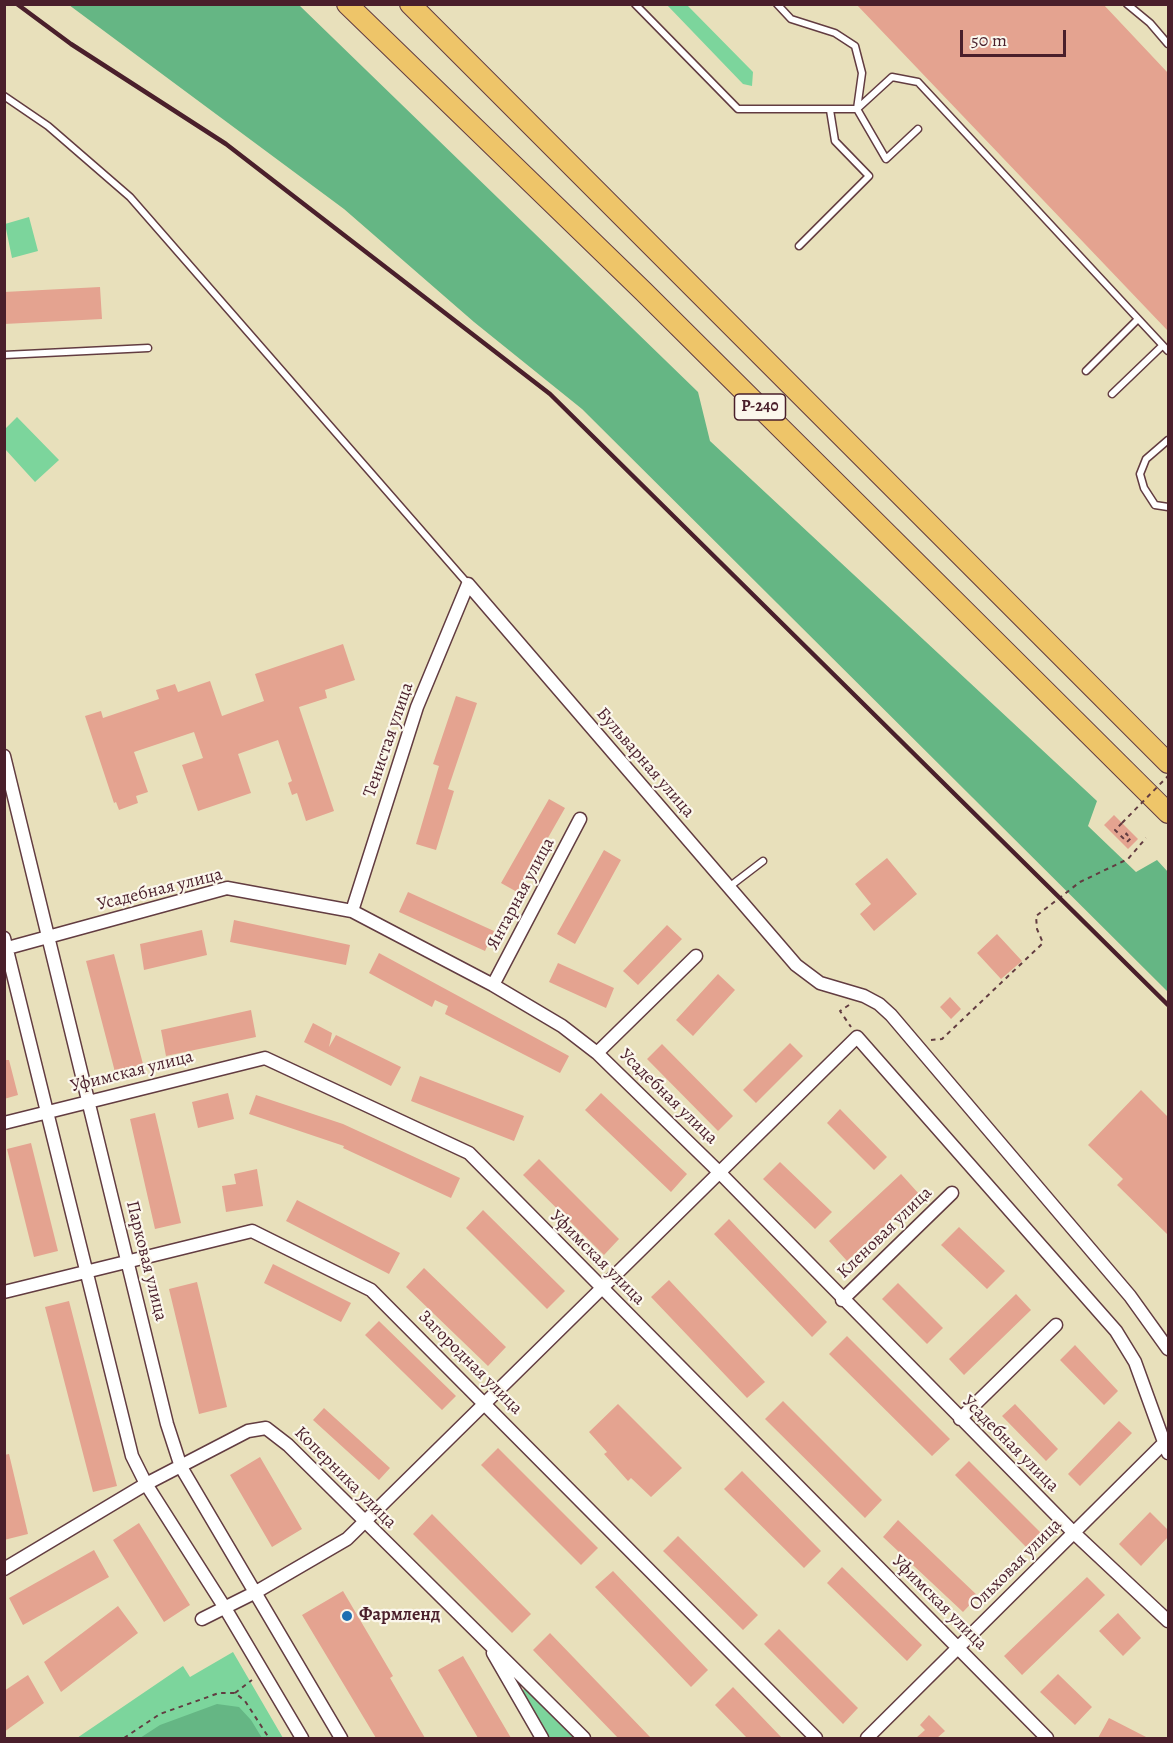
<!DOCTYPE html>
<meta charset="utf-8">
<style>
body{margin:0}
#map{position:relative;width:1173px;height:1743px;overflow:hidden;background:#e8e0bb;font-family:Alegreya,serif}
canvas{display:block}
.frame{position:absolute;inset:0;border:6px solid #4a1f2b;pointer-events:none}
.scale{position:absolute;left:960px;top:30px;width:106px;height:27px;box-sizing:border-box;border:3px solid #4a1f2b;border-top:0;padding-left:8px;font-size:18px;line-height:21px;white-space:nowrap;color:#4a1f2b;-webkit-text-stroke:4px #fbf7ec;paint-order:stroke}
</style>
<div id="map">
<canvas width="1173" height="1743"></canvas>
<div class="frame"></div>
<div class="scale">50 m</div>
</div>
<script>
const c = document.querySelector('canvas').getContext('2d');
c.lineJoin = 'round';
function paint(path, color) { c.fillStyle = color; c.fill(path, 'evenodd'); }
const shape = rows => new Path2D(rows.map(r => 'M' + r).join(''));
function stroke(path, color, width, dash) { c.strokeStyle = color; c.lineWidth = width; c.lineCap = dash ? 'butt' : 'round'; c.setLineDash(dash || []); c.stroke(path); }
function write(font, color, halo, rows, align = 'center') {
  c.font = font + ' Alegreya,serif'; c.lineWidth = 4.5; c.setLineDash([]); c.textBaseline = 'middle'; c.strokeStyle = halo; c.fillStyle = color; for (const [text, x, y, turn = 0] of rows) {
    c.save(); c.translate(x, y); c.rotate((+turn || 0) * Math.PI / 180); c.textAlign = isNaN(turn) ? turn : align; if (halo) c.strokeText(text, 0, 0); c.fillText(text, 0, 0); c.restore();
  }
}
const green = shape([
 [667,5,687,5,753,72,752,86,743,84],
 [29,217,38,251,12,258,5,224],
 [17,417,59,460,35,482,5,449,5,429],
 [233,1652,283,1738,77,1738,183,1666,190,1677],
 [525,1688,532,1694,577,1738,548,1738,525,1698,522,1691]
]);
const forest = shape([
 [69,5,299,5,698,392,710,441,1097,801,1088,826,1136,872,1157,860,1168,872,1168,992,582,409,474,322,344,209],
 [217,1704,239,1707,251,1720,262,1738,140,1738,160,1725]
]);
const building = shape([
 [856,4,1103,4,1168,73,1168,331],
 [100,287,102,319,4,324,4,292],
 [343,644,355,680,325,690,327,698,299,707,334,811,306,821,297,793,292,795,288,783,292,781,278,740,238,754,251,793,198,811,182,765,203,758,194,732,134,752,148,792,136,796,138,803,119,810,116,802,114,803,85,716,101,711,103,718,159,699,156,690,175,684,178,692,210,681,222,716,264,701,255,674],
 [456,696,477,703,448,789,454,791,436,850,416,844,439,766,433,764],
 [549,799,565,808,517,892,501,883],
 [1114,815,1138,839,1128,849,1104,825],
 [604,850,621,860,575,944,557,934],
 [887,858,917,894,874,931,860,914,871,904,855,884],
 [408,892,494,931,485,951,399,912],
 [234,920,350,945,346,965,230,942],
 [667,925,682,939,638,985,623,971],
 [202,930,207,955,144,970,140,944],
 [997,934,1022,961,1001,979,977,953],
 [379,953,569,1056,560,1073,445,1014,448,1006,435,1000,432,1007,369,973],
 [114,954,143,1064,115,1072,86,961],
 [558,963,614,988,606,1008,549,982],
 [718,974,735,990,693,1036,676,1020],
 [950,997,961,1009,951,1019,940,1007],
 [251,1010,256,1037,166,1056,161,1030],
 [313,1023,332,1033,329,1047,336,1035,401,1067,391,1086,304,1042],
 [790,1043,803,1056,756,1103,743,1090],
 [662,1044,733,1116,718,1131,647,1059],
 [4,1060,9,1060,18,1095,4,1099],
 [420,1076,524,1116,514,1141,411,1101],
 [1141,1090,1168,1117,1168,1235,1117,1185,1123,1179,1088,1145],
 [228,1093,234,1119,198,1128,192,1102],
 [601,1093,687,1174,671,1192,585,1110],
 [256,1095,343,1124,460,1178,451,1198,343,1148,344,1146,249,1114],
 [840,1109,887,1157,874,1170,827,1123],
 [155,1113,181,1223,155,1229,130,1119],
 [31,1143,58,1251,34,1257,7,1149],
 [539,1159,619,1239,604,1255,523,1175],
 [780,1162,832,1212,815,1229,763,1179],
 [257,1169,263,1206,226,1212,222,1186,236,1184,234,1174],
 [901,1174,919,1194,847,1261,829,1241],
 [297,1200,400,1253,389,1274,286,1221],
 [483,1210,565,1291,547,1309,466,1228],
 [729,1219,827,1322,812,1337,714,1234],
 [959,1227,1005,1271,987,1289,941,1245],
 [273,1264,351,1303,341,1322,264,1283],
 [424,1268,506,1347,488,1366,406,1287],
 [669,1280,765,1382,747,1398,651,1297],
 [197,1282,227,1407,199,1414,169,1289],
 [898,1283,943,1328,927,1344,882,1299],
 [1016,1294,1031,1310,964,1375,949,1359],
 [69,1301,117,1486,93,1492,45,1307],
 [379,1321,456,1396,442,1410,365,1335],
 [847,1336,950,1439,932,1456,829,1354],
 [1075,1345,1118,1391,1104,1405,1060,1360],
 [783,1401,882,1500,865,1518,765,1419],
 [618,1404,682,1468,651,1497,631,1478,628,1481,604,1454,607,1452,589,1432],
 [1015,1404,1058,1449,1046,1461,1002,1416],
 [324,1408,390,1468,379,1480,313,1420],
 [1119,1421,1132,1433,1080,1486,1068,1474],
 [498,1448,598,1548,581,1565,481,1465],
 [9,1454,28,1534,4,1540,4,1455],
 [260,1457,302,1529,272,1547,230,1475],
 [969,1461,1041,1533,1026,1547,955,1475],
 [742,1471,821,1551,804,1568,724,1489],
 [1150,1512,1168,1530,1168,1537,1141,1566,1119,1544],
 [432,1514,531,1614,512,1633,413,1534],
 [898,1520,978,1596,963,1612,883,1537],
 [139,1523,190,1605,164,1622,113,1540],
 [678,1536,758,1615,743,1630,663,1551],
 [94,1550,109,1577,23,1625,9,1598],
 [842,1567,922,1645,907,1661,827,1583],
 [613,1571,708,1670,691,1687,595,1587],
 [1087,1577,1105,1595,1022,1675,1004,1656],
 [343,1591,393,1676,390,1678,425,1738,376,1738,302,1615],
 [118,1606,138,1633,61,1692,44,1662],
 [1118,1613,1141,1638,1123,1656,1099,1631],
 [779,1629,858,1708,843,1724,764,1644],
 [550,1633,651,1738,618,1738,533,1650],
 [463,1656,511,1738,478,1738,438,1670],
 [1058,1674,1092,1707,1075,1725,1040,1692],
 [28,1675,44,1703,4,1732,4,1691],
 [733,1687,782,1738,747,1738,715,1705],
 [929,1715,945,1731,937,1738,916,1738,925,1730,920,1725],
 [1109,1718,1148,1738,1098,1738]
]);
const path = shape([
 [1122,823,1115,830,1127,842,1131,838,1126,834,1130,830],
 [849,1005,840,1011,851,1027],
 [931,1040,942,1039,1043,943,1037,929,1036,916,1080,882,1128,859,1146,838],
 [235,1693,252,1680],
 [124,1738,160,1714,219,1693,235,1693,245,1701,269,1738]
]);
const service = shape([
 [635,4,738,109,857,109,892,77,918,82,1168,351],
 [777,4,791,19,835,33,855,46,862,73,857,109,886,159,918,129],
 [1127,4,1150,23,1168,44],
 [4,96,48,126,130,197,468,584],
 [799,246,869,176,835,141,830,110],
 [4,355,148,348],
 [1086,371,1137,320],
 [1112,394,1162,346],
 [1168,440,1146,459,1140,474,1144,488,1155,505,1168,507],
 [729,887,763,861]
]);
const minor = shape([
 [4,756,167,1424,181,1467,341,1738],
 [352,911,417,707,468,584,796,965,820,983,864,996,879,1004,891,1015,1130,1296,1168,1349],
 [4,938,132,1456,146,1484,225,1608,302,1738],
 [4,949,227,888,352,911,493,985,562,1026,597,1053,721,1174,1074,1533,1168,1621],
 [493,985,580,819],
 [597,1053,696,956],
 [4,1123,265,1058,469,1153,1047,1738],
 [4,1292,252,1231,371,1290,816,1738],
 [842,1300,952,1193],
 [960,1419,1056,1325],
 [4,1569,146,1484,248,1431,266,1428,288,1445,584,1738],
 [202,1619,256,1592,347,1539,857,1037,1116,1331,1135,1362,1168,1453],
 [493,1653,542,1738],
 [867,1738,1164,1443]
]);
const trunk = shape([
 [347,4,643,291,1168,813],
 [410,4,1168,763]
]);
const rail = shape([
 [17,4,71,44,226,144,550,394,1168,1005]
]);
const pathBridge = shape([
 [1122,823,1168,776]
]);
const markers = [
 [347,1616,6,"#1f6fb2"]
];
const shields = [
 [760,407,51]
];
const shieldNames = [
 ["Р-240",760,407]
];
const streetNames = [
 ["Тенистая улица",389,740,-71],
 ["Бульварная улица",645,763,49],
 ["Усадебная улица",160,890,-14],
 ["Янтарная улица",521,894,-62],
 ["Уфимская улица",132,1072,-14],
 ["Усадебная улица",668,1097,44],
 ["Кленовая улица",885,1233,-44],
 ["Уфимская улица",597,1258,45],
 ["Парковая улица",146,1261,76],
 ["Загородная улица",470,1363,45],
 ["Усадебная улица",1010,1444,45],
 ["Коперника улица",345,1478,45],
 ["Ольховая улица",1016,1565,-45],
 ["Уфимская улица",939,1603,45]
];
const poiNames = [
 ["Фармленд",359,1616]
];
paint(green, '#7cd59c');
paint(forest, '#65b684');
paint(building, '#e4a390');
stroke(service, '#623c41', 9);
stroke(minor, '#623c41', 15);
stroke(trunk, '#623c41', 22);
stroke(path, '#623c41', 2, [4.5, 4.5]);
stroke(service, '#fff', 6);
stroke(minor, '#fff', 12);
stroke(trunk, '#eec569', 20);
stroke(rail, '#4a1f2b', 4.5);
stroke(pathBridge, '#623c41', 2, [4.5, 4.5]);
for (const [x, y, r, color] of markers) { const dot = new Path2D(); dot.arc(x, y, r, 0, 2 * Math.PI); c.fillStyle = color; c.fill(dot); stroke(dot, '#fbf7ec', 2); }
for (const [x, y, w] of shields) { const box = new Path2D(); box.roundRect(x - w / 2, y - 13, w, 26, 4.5); c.fillStyle = '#fbf7ec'; c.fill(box); stroke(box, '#4a1f2b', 1.5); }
write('bold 16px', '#4a1f2b', null, shieldNames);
write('18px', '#4a1f2b', '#fbf7ec', streetNames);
write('bold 18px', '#4a1f2b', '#fbf7ec', poiNames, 'left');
</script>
